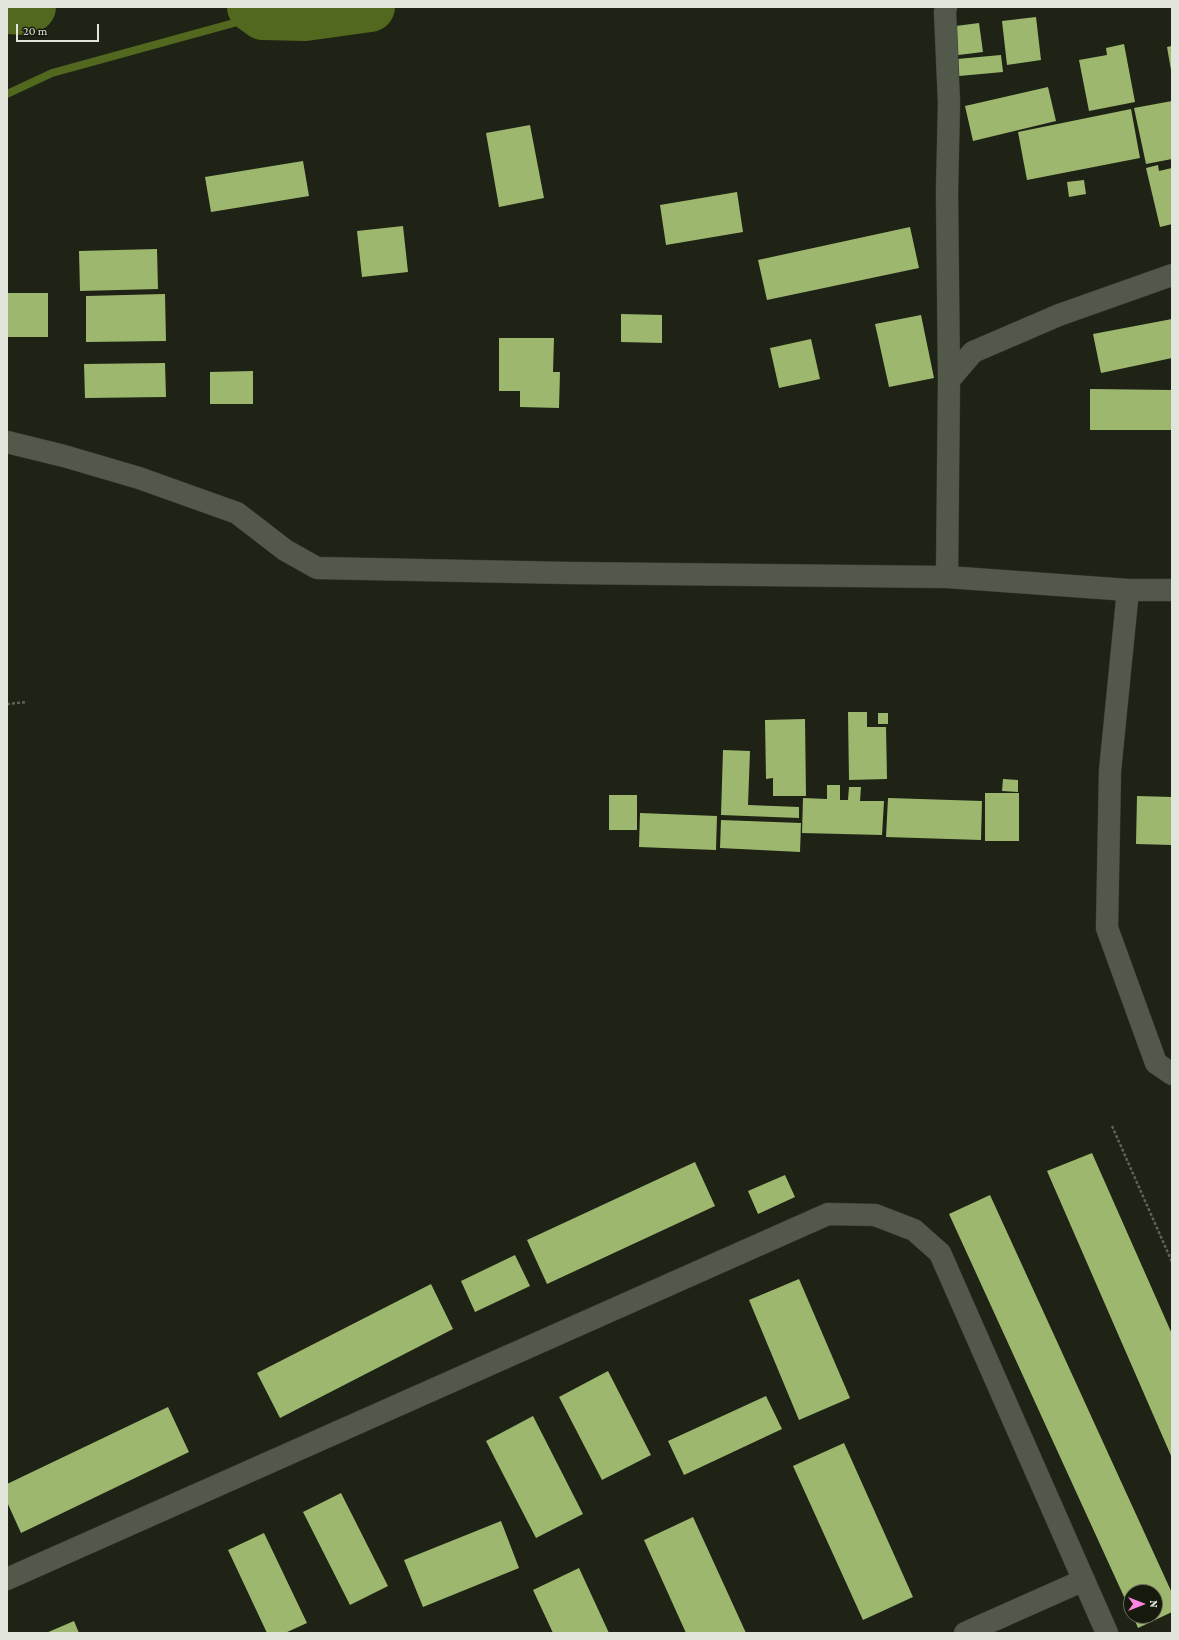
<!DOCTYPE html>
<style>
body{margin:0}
#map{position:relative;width:1179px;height:1640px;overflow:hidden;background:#1e2316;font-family:"Crimson Pro",serif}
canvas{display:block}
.frame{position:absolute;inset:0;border:8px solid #e1e5dc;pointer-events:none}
.north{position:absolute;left:1123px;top:1584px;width:40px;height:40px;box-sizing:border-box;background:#151a0d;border:1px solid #676b60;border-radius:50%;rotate:90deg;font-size:11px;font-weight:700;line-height:16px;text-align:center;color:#e1e5dc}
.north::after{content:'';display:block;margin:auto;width:14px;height:18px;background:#fc86e4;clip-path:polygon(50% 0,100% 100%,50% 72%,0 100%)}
.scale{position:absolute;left:16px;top:24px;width:83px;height:18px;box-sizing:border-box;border:2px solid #e1e5dc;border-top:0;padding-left:5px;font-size:12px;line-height:14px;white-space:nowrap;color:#e1e5dc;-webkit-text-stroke:3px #151a0d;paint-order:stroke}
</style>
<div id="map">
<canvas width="1179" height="1640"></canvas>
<div class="frame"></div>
<div class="north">N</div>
<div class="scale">20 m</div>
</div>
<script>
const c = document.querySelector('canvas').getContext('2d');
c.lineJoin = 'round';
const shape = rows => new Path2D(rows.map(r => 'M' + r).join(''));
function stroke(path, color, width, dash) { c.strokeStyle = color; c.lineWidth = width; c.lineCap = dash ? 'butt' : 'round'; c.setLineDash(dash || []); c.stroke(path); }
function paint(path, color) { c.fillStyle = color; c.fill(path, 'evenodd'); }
const stream = shape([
 [7,94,52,73,263,15]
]);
const river = shape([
 [252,7,263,15,305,16,370,7],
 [7,9,25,10,31,7]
]);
const building = shape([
 [1036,17,1041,60,1007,65,1002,21],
 [979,23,983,52,950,56,948,27],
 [1124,44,1135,102,1089,111,1079,60,1107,55,1106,48],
 [1172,46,1172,70,1171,70,1167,47],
 [1001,55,1003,72,959,76,957,59],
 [1048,87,1056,121,973,141,965,106],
 [1172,101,1172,159,1146,164,1134,108],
 [1131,109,1140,158,1027,180,1018,132],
 [530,125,544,198,499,207,486,133],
 [303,161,309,196,211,212,205,177],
 [1158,165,1159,171,1172,168,1172,224,1160,227,1146,168],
 [1084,180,1086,194,1069,197,1067,182],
 [737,192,743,232,666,245,660,205],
 [403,226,408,272,362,277,357,231],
 [910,227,919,268,767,300,758,260],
 [157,249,158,289,80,291,79,251],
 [7,293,48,293,48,337,7,337],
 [165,294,166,341,86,342,86,296],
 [621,314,662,315,662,343,621,342],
 [921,315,934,378,889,387,875,324],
 [1172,319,1172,358,1101,373,1093,334],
 [499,338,554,338,553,372,560,372,559,408,520,407,520,391,499,391],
 [811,339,820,379,779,388,770,348],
 [165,363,166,397,85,398,84,364],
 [253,371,253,404,210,404,210,372],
 [1090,389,1172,390,1172,430,1090,430],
 [848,712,867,712,867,727,886,727,887,779,849,780],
 [878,713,888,713,888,724,878,724],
 [805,719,806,796,773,796,773,778,766,779,765,720],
 [723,750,750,751,748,805,799,807,799,818,721,815],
 [1003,779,1018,780,1018,792,1002,791],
 [827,785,840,785,840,800,848,800,849,787,861,787,860,801,884,801,882,835,802,833,803,798,827,799],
 [985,793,1019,793,1019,841,985,841],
 [609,795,637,795,637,830,609,830],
 [1137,796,1172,797,1172,845,1136,844],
 [888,798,982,801,981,840,886,837],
 [640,813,717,816,716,850,639,847],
 [721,820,801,823,800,852,720,848],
 [1092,1153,1172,1334,1172,1458,1047,1171],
 [695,1162,715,1206,547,1284,527,1240],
 [785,1175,795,1197,758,1214,748,1191],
 [990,1195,1172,1593,1172,1612,1138,1628,1133,1616,1155,1616,1155,1592,1131,1592,1131,1612,949,1214],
 [515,1255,530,1286,475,1312,461,1281],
 [799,1279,850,1398,799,1420,749,1300],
 [431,1284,453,1329,280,1418,257,1373],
 [608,1371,651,1455,602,1480,559,1397],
 [766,1396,782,1429,684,1475,668,1441],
 [168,1407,189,1452,21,1533,7,1502,7,1484],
 [533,1416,583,1514,536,1538,486,1441],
 [844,1443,913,1597,863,1620,793,1466],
 [341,1493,388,1586,350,1605,303,1512],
 [693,1517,746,1633,686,1633,644,1540],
 [501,1521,519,1568,423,1607,404,1560],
 [264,1533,307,1623,285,1633,267,1633,228,1550],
 [579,1568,609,1633,553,1633,533,1590],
 [74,1621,79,1633,46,1633]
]);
const path = shape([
 [7,704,27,702],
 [1112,1126,1172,1262]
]);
const minor = shape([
 [946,7,945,12,949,103,947,192,949,380],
 [7,442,64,456,139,478,237,513,285,550,317,568,569,573,947,577,1128,590,1172,590],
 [947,577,949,380,973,352,1059,315,1172,275],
 [1128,590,1110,771,1107,928,1156,1063,1172,1074],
 [7,1579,828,1214,875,1215,914,1230,940,1253,1107,1633],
 [965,1633,1084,1580]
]);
stroke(stream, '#51681e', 8);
stroke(river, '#51681e', 50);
paint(building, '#9db86e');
stroke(minor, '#383d33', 23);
stroke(path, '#5e6257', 2.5, [3, 2]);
stroke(minor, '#53594a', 22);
</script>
